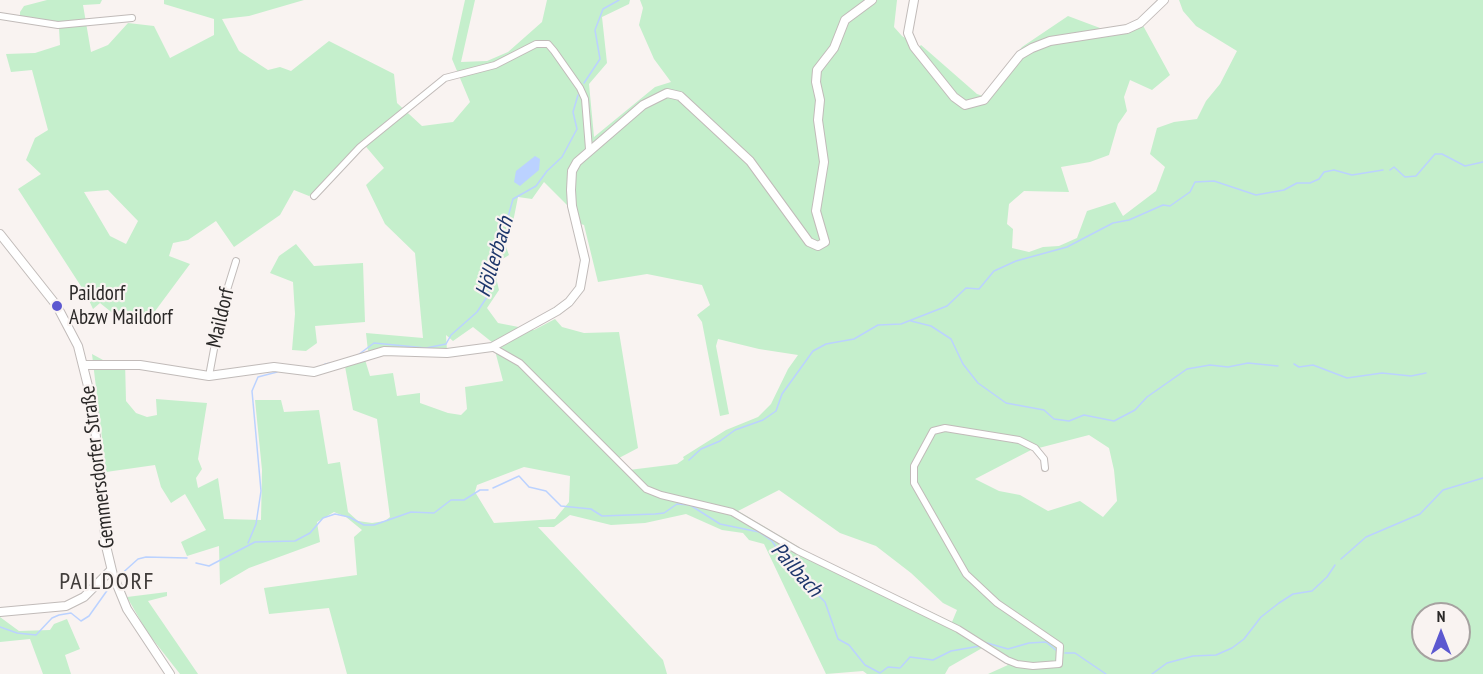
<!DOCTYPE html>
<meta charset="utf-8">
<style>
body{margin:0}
#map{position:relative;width:1483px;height:674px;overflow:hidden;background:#f9f3f1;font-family:"PT Sans Narrow",sans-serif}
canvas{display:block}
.north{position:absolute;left:1411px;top:602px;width:60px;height:60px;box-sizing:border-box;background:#f9f3f1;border:2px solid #a6a2a0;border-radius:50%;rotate:0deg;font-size:16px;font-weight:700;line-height:24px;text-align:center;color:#2a2827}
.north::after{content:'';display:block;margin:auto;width:21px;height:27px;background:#5c58d0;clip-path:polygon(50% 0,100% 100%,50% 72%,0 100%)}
</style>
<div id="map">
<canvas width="1483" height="674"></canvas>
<div class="north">N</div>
</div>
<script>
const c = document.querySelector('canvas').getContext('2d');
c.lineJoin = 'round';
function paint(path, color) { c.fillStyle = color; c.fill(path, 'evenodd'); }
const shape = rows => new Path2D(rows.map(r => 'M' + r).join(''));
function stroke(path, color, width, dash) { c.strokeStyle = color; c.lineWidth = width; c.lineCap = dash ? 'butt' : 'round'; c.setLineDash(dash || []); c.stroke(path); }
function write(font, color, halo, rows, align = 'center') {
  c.font = font + ' "PT Sans Narrow",sans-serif'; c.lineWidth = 4.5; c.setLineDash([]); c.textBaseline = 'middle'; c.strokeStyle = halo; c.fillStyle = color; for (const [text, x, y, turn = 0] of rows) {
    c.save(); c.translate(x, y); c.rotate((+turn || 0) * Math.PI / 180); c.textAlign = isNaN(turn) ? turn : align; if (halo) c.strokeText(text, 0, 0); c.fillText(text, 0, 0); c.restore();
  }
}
const green = shape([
 [47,0,102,0,100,4,83,5,91,52,108,45,128,23,154,26,170,58,214,35,214,19,164,4,164,0,304,0,249,16,222,19,239,51,268,70,280,67,291,71,329,41,394,74,397,103,422,126,453,122,470,102,452,59,465,0,475,0,461,62,487,61,508,52,542,22,547,0,630,0,629,4,602,17,607,63,589,84,594,137,655,87,671,82,654,59,639,25,643,8,640,0,897,0,894,27,902,36,919,47,921,45,977,94,983,96,1022,47,1068,16,1108,31,1140,20,1170,75,1152,90,1130,80,1124,97,1127,111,1118,124,1109,155,1090,162,1061,167,1069,192,1024,191,1009,204,1007,224,1013,229,1012,248,1029,252,1043,247,1059,246,1077,238,1087,211,1115,202,1123,216,1156,191,1165,167,1150,154,1157,128,1174,122,1197,119,1206,101,1220,84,1237,51,1196,26,1183,11,1179,0,1483,0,1483,674,988,674,1008,665,984,647,949,667,945,674,867,674,863,671,826,674,764,544,749,540,743,533,722,530,686,514,645,523,611,525,570,515,554,527,538,527,663,660,667,674,347,674,329,608,269,614,264,588,357,575,354,537,362,530,346,517,334,512,317,522,320,542,249,568,220,585,219,546,187,556,181,542,206,530,185,494,171,503,161,487,155,465,106,472,92,354,103,360,125,361,126,401,136,413,147,417,157,415,156,399,207,403,198,459,202,469,196,478,198,488,218,478,224,519,261,520,262,470,255,400,281,400,284,412,319,410,328,464,340,462,348,512,358,521,372,523,385,521,390,517,377,419,353,410,344,361,363,353,370,376,393,373,397,396,420,393,420,403,448,413,461,415,467,409,465,387,503,381,493,343,473,327,453,341,446,335,447,351,368,351,366,333,423,338,415,253,385,224,366,185,384,168,362,142,314,193,309,196,294,190,280,215,234,247,216,221,188,240,173,243,169,256,190,264,144,326,123,307,115,315,100,303,93,309,86,294,18,189,41,174,26,160,35,138,48,130,32,70,11,72,6,54,35,53,60,45,59,28,20,20,20,12,24,6],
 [544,182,567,205,572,221,584,225,598,282,647,274,702,285,710,305,697,315,702,322,720,416,729,414,716,346,718,339,759,349,798,355,788,369,771,404,758,417,726,430,683,457,684,459,677,464,629,470,619,458,638,448,619,332,584,333,562,327,555,319,534,330,498,323,487,308,499,290,493,265,509,255,502,236,513,222,518,197,532,199],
 [108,190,138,221,126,244,110,236,84,192],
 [1089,435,1109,448,1114,470,1117,501,1103,517,1080,501,1048,511,1020,495,999,491,975,479,1031,450],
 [524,467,570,476,569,502,555,519,494,523,475,492,477,485],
 [779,490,840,533,876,546,911,573,943,603,957,610,952,622,814,556,738,511],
 [1423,614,1459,614,1459,650,1423,650],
 [296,244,314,266,363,263,365,322,315,326,317,343,306,351,292,350,295,314,293,282,270,273,279,256],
 [167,592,167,596,148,601,198,674,180,674,147,632,127,597],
 [0,617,19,631,50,630,54,624,67,619,80,649,65,655,71,674,43,674,30,639,0,642]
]);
const water = shape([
 [535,156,540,159,539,170,520,186,514,182,516,171]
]);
const stream = shape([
 [584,83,600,59,595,30,603,9,619,0],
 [1390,170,1394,167,1405,177,1416,176,1435,154,1442,154,1465,166,1483,162],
 [911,321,931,326,951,339,963,364,978,383,1006,403,1044,410,1054,419,1069,421,1084,415,1114,421,1135,410,1147,397,1187,369,1210,365,1228,367,1248,363,1278,366],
 [358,355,374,343,426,348,446,344,451,335,477,312,487,297,495,273,501,224,508,217,513,199,536,186,547,171,562,157,577,129,573,112,578,95],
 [325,364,331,363],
 [1294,364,1299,367,1313,365,1347,378,1382,373,1411,376,1426,373],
 [689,460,701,449,720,441,735,430,763,420,776,411,782,394,813,351,826,344,854,339,878,325,901,324,947,306,966,288,979,289,994,271,1016,261,1067,247,1113,223,1129,220,1163,205,1170,206,1190,192,1195,182,1214,181,1256,195,1284,190,1297,183,1310,183,1319,179,1324,172,1334,170,1352,175,1383,170],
 [493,488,519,476,529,487,546,491,561,506,591,509,602,516,655,514,664,513,677,504,690,505,720,524,759,532,772,541,788,565,825,602,838,639,849,645,865,665,880,673,888,667,900,668],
 [248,543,256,524,261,491,252,391,258,377,277,372],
 [1341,559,1366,537,1420,514,1443,490,1483,478],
 [196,563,209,566,255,542,295,541,310,533,323,518,335,514,349,517,364,525,374,525,411,512,434,513,451,500,464,500,480,490,488,490],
 [118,577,138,559,146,557,187,558],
 [0,627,17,633,36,635,52,618,59,615,71,613,81,621,89,616,111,585],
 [987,643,1008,649,1029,643,1046,642,1057,651],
 [1065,653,1075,653,1106,674],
 [901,667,910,657,933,660,951,651,980,646],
 [1152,674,1167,663,1193,656,1216,655,1232,648,1244,639,1261,617,1279,603,1293,594,1312,591,1327,577,1335,565]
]);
const street = shape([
 [0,16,58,25,132,18],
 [314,196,360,147,445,78,495,65,536,44,548,44,554,51,580,88,585,99,589,149],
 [492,347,520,363,646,489,661,495,732,512,798,551,958,629,1007,660,1017,664,1033,666,1059,664,1060,646,997,603,966,574,914,483,914,466,933,431,945,428,1019,440,1035,448,1044,459,1045,468],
 [209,376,222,306,236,261]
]);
const secondary = shape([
 [914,0,908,33,914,47,954,97,965,105,984,100,1020,55,1032,48,1050,41,1127,29,1140,23,1164,0],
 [0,234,57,306,78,346,93,406,106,546,113,575,127,609,170,674],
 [85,365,140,365,209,376,274,367,314,372,384,351,447,353,492,347,557,311,569,302,580,288,585,260,572,206,571,190,572,171,577,162,643,105,667,93,680,96,750,161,809,242,818,246,825,242,816,211,824,162,818,120,820,100,816,82,817,70,834,48,845,20,872,0],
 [0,612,66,606,84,597,111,570]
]);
const markers = [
 [57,306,6,"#5c58d0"]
];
const poiNames = [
 ["Paildorf",69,294],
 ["Abzw Maildorf",69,318]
];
const streetNames = [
 ["Maildorf",221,318,-77],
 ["Gemmersdorfer Straße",98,467,-97]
];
const waterNames = [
 ["Höllerbach",495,257,-73],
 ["Pailbach",796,570,48]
];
const quarterNames = [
 ["PAILDORF",107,582]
];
paint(green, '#c5efcc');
paint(water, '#bbd2ff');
stroke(stream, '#bbd2ff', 1.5);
stroke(street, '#c1bbb9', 8);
stroke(secondary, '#c1bbb9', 10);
stroke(street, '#fff', 6);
stroke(secondary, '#fff', 8);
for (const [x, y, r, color] of markers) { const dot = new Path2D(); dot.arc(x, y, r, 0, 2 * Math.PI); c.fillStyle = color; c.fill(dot); stroke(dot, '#f9f3f1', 2); }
write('21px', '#2a2827', '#f9f3f1', poiNames, 'left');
write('21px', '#2a2827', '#f9f3f1', streetNames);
write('italic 22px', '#1d366b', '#f9f3f1', waterNames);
c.letterSpacing = '1.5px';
write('24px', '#403c3a', '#f9f3f1', quarterNames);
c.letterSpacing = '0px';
</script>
